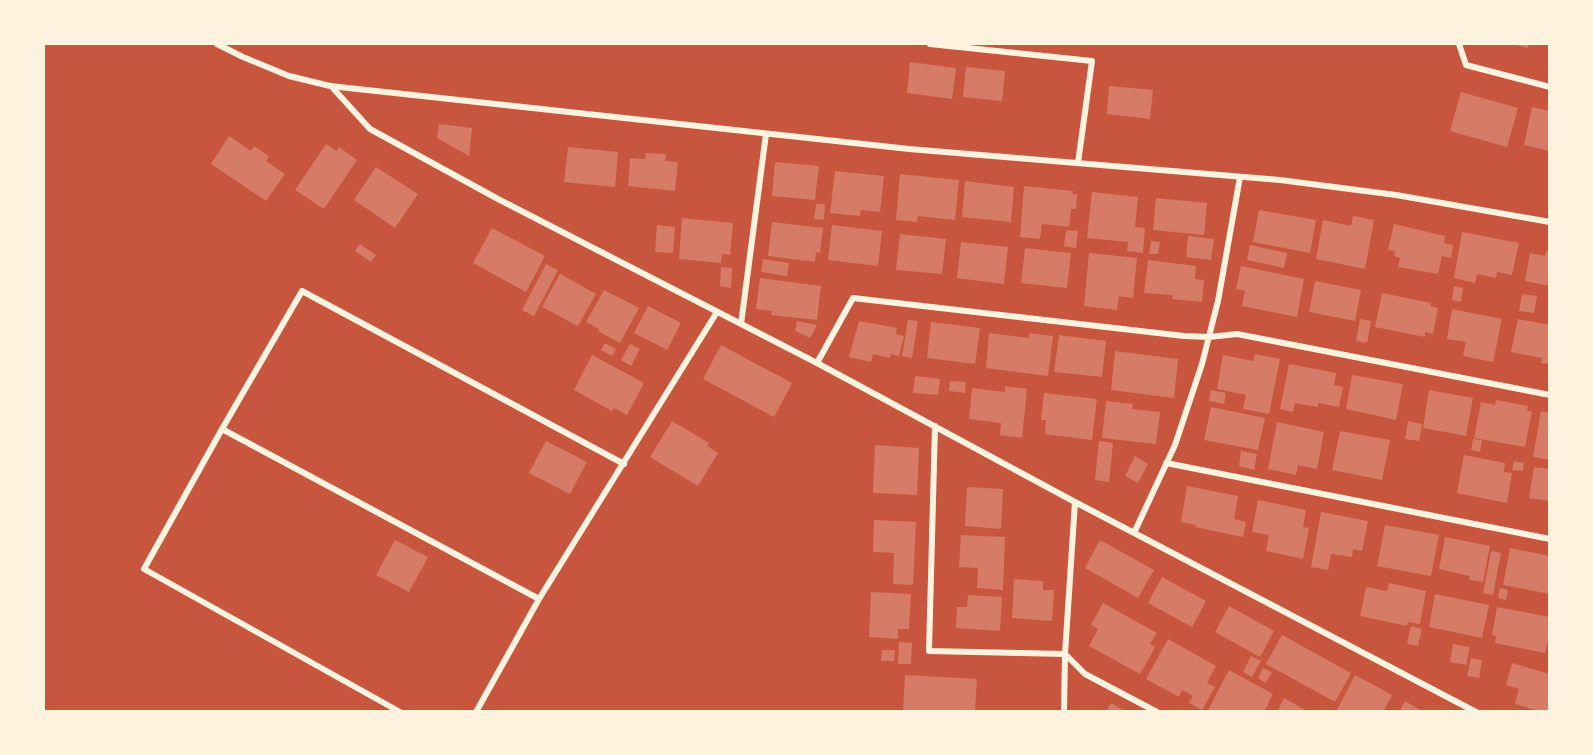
<!DOCTYPE html>
<style>
body{margin:0}
#map{position:relative;width:1593px;height:755px;overflow:hidden;background:#c8553d;font-family:"Source Sans 3",sans-serif}
canvas{display:block}
.frame{position:absolute;inset:0;border:45px solid #fff3e0;pointer-events:none}
</style>
<div id="map">
<canvas width="1593" height="755"></canvas>
<div class="frame"></div>
</div>
<script>
const c = document.querySelector('canvas').getContext('2d');
c.lineJoin = 'round';
function paint(path, color) { c.fillStyle = color; c.fill(path, 'evenodd'); }
const shape = rows => new Path2D(rows.map(r => 'M' + r).join(''));
function stroke(path, color, width, dash) { c.strokeStyle = color; c.lineWidth = width; c.lineCap = dash ? 'butt' : 'round'; c.setLineDash(dash || []); c.stroke(path); }
const building = shape([
 [1513,44,1529,44,1528,48],
 [910,62,956,68,952,99,907,93],
 [966,67,1005,71,1002,101,963,97],
 [1109,86,1153,90,1150,119,1107,114],
 [1461,92,1518,108,1507,147,1450,131],
 [1532,107,1550,111,1550,151,1524,145],
 [439,124,472,128,469,156,437,138],
 [229,136,251,151,254,146,269,156,266,161,285,174,266,201,211,164],
 [326,144,336,151,339,147,357,160,324,209,295,190],
 [568,147,618,152,615,187,564,182],
 [646,153,666,154,665,161,678,162,675,191,628,186,630,158,645,159],
 [775,162,819,166,815,200,772,196],
 [376,167,418,194,395,228,354,200],
 [835,171,884,176,880,212,861,210,860,216,830,213],
 [900,174,959,180,955,220,918,216,917,222,896,220],
 [965,181,1014,187,1011,222,962,217],
 [1024,186,1073,191,1072,194,1077,194,1076,209,1071,209,1069,227,1042,224,1040,239,1020,237],
 [1092,192,1138,197,1135,227,1145,228,1143,253,1127,251,1128,242,1087,238],
 [1156,198,1207,203,1204,235,1153,230],
 [816,204,825,204,824,220,814,219],
 [1259,210,1316,220,1310,253,1253,242],
 [1353,216,1374,220,1365,269,1316,259,1323,220,1351,226],
 [682,218,733,223,730,255,722,254,721,263,679,259],
 [772,222,823,228,820,253,816,252,815,262,768,256],
 [1394,224,1445,236,1444,243,1453,245,1451,258,1442,256,1438,274,1398,267,1400,258,1394,256,1395,251,1388,250],
 [657,225,675,227,673,253,655,252],
 [832,225,882,231,878,266,828,260],
 [492,228,545,256,526,292,473,263],
 [1066,230,1078,231,1076,248,1064,246],
 [1462,232,1519,243,1512,275,1497,272,1496,278,1477,274,1475,283,1454,278],
 [900,234,946,239,942,274,896,270],
 [1188,236,1214,239,1211,260,1186,257],
 [1151,241,1160,242,1158,254,1149,254],
 [961,242,1008,247,1004,284,957,278],
 [360,244,376,255,371,262,355,251],
 [1250,245,1287,253,1284,268,1247,260],
 [1025,248,1071,253,1067,288,1021,283],
 [1546,251,1550,251,1550,286,1525,281,1530,253,1545,256],
 [1089,253,1137,258,1133,298,1119,296,1117,310,1084,306],
 [763,259,789,263,787,276,761,272],
 [1148,260,1196,266,1195,279,1204,280,1202,302,1172,299,1173,295,1144,293],
 [546,264,558,270,534,316,522,310],
 [1241,266,1304,279,1297,317,1242,306,1245,291,1236,289],
 [721,267,732,268,731,288,720,286],
 [560,274,596,294,578,326,542,307],
 [760,278,821,286,817,320,771,315,772,311,756,309],
 [1315,281,1361,290,1355,321,1309,312],
 [1454,286,1463,288,1461,302,1452,300],
 [604,290,639,308,620,343,598,331,599,329,586,322],
 [1382,293,1431,303,1430,306,1438,308,1433,334,1425,332,1425,337,1375,327],
 [1522,294,1537,296,1534,313,1519,311],
 [648,306,681,323,667,350,634,333],
 [1452,309,1502,319,1493,362,1463,356,1466,342,1447,339],
 [1360,319,1371,321,1367,343,1356,341],
 [1518,319,1550,325,1550,364,1541,363,1542,358,1511,352],
 [908,320,918,321,912,358,902,356],
 [797,321,817,325,810,338,795,331],
 [859,321,897,328,896,334,904,336,899,356,891,354,890,358,873,354,871,362,849,357],
 [931,322,980,328,975,364,927,358],
 [989,333,1029,338,1029,333,1053,336,1048,376,986,368],
 [1059,335,1106,341,1102,377,1054,372],
 [605,343,616,349,612,356,601,350],
 [630,344,640,349,631,366,621,360],
 [721,345,792,383,774,417,703,379],
 [1115,351,1178,359,1174,398,1111,390],
 [1255,354,1280,359,1269,414,1243,409,1246,395,1217,389,1223,355,1253,361],
 [592,355,644,383,627,415,614,408,612,411,574,390],
 [1289,364,1336,373,1334,385,1343,387,1339,407,1318,403,1318,407,1295,403,1293,412,1280,409],
 [1352,375,1403,384,1396,420,1346,409],
 [915,376,940,379,938,395,913,393],
 [950,381,966,382,965,393,949,391],
 [1005,386,1027,389,1022,438,1000,435,1001,423,969,419,972,388,1005,392],
 [1211,390,1226,393,1224,404,1209,401],
 [1429,390,1473,398,1466,436,1423,428],
 [1044,393,1097,399,1092,440,1045,434,1046,420,1041,420],
 [1496,400,1528,406,1527,411,1532,411,1525,447,1474,438,1481,402,1495,405],
 [1106,401,1133,404,1132,409,1160,412,1156,444,1102,438],
 [1211,407,1265,418,1258,450,1204,440],
 [1541,411,1550,413,1550,460,1533,457],
 [672,421,709,443,707,446,718,453,698,486,650,457],
 [1408,421,1422,424,1419,441,1405,439],
 [1277,422,1324,432,1317,469,1298,465,1296,475,1268,469],
 [1340,431,1390,440,1382,480,1332,470],
 [1473,439,1482,440,1480,452,1471,450],
 [546,441,587,462,570,494,529,473],
 [1099,441,1113,443,1109,482,1095,480],
 [875,445,919,448,917,495,873,493],
 [1241,451,1257,454,1254,470,1239,466],
 [1464,455,1505,463,1504,472,1512,473,1507,503,1457,493],
 [1135,456,1148,464,1138,483,1125,476],
 [1514,461,1524,463,1523,471,1512,470],
 [1534,467,1550,469,1550,501,1529,498],
 [1187,486,1238,496,1234,519,1246,522,1243,537,1195,527,1196,525,1181,522],
 [967,487,1003,489,1001,529,965,526],
 [1258,500,1306,510,1303,527,1309,528,1303,559,1266,551,1269,535,1252,532],
 [1321,512,1368,521,1362,551,1353,549,1352,557,1331,554,1328,570,1311,567],
 [874,520,916,522,913,585,893,584,894,553,873,552],
 [1385,525,1439,535,1431,576,1377,566],
 [961,535,1005,537,1003,590,977,588,978,568,959,567],
 [1445,537,1490,546,1483,582,1469,580,1470,576,1439,569],
 [395,540,428,557,409,592,376,575],
 [1100,540,1154,570,1138,598,1085,568],
 [1510,548,1550,556,1550,594,1503,585],
 [1491,551,1501,553,1493,595,1483,593],
 [1162,577,1206,601,1192,627,1148,603],
 [1014,579,1043,581,1043,590,1054,590,1052,621,1012,618],
 [1389,583,1426,591,1420,624,1408,622,1407,626,1360,616,1366,587,1387,591],
 [1500,588,1508,590,1506,600,1498,598],
 [871,592,911,594,909,629,898,629,898,639,869,637],
 [1435,594,1489,605,1482,638,1429,627],
 [968,595,1002,597,1000,631,956,628,957,607,967,607],
 [1103,603,1157,633,1150,644,1155,647,1140,674,1089,646,1098,629,1091,625],
 [1229,606,1274,631,1260,657,1215,632],
 [1497,607,1550,617,1550,632,1545,653,1495,643,1496,636,1492,635],
 [1411,626,1422,629,1418,646,1407,644],
 [1282,635,1351,673,1335,702,1266,664],
 [1168,639,1216,666,1207,683,1215,687,1202,710,1189,703,1193,696,1182,690,1179,697,1146,679],
 [899,642,912,643,911,664,898,664],
 [1453,644,1470,647,1466,665,1450,662],
 [882,650,895,650,894,661,881,661],
 [1251,656,1261,661,1252,677,1243,672],
 [1471,658,1482,660,1479,678,1467,676],
 [1512,663,1550,674,1550,712,1542,712,1515,704,1519,689,1506,685],
 [1263,668,1272,672,1266,683,1258,678],
 [1229,670,1273,694,1264,712,1207,712],
 [905,675,977,679,975,712,903,712],
 [1355,675,1392,695,1383,712,1340,712,1337,710],
 [1284,698,1309,712,1277,712],
 [1405,701,1424,712,1399,712],
 [1111,703,1123,710,1123,712,1106,712]
]);
const minor = shape([
 [217,44,243,57,289,76,330,86,909,149,1280,180,1396,195,1550,222],
 [930,44,1092,61,1078,163],
 [1459,44,1466,65,1550,87],
 [331,86,370,129,498,199,817,363,1075,502,1476,712],
 [741,324,766,134],
 [817,363,853,298,1184,336,1209,337,1237,334,1550,395],
 [935,426,929,651,1065,654,1085,674,1157,712],
 [222,429,539,599],
 [1166,463,1550,539],
 [1134,533,1175,445,1202,364,1218,301,1240,177],
 [400,712,144,569,222,429,302,291,624,464],
 [476,712,539,599,717,312],
 [1064,712,1065,654,1075,502]
]);
paint(building, '#d67c66');
stroke(minor, '#fff3e0', 6);
</script>
